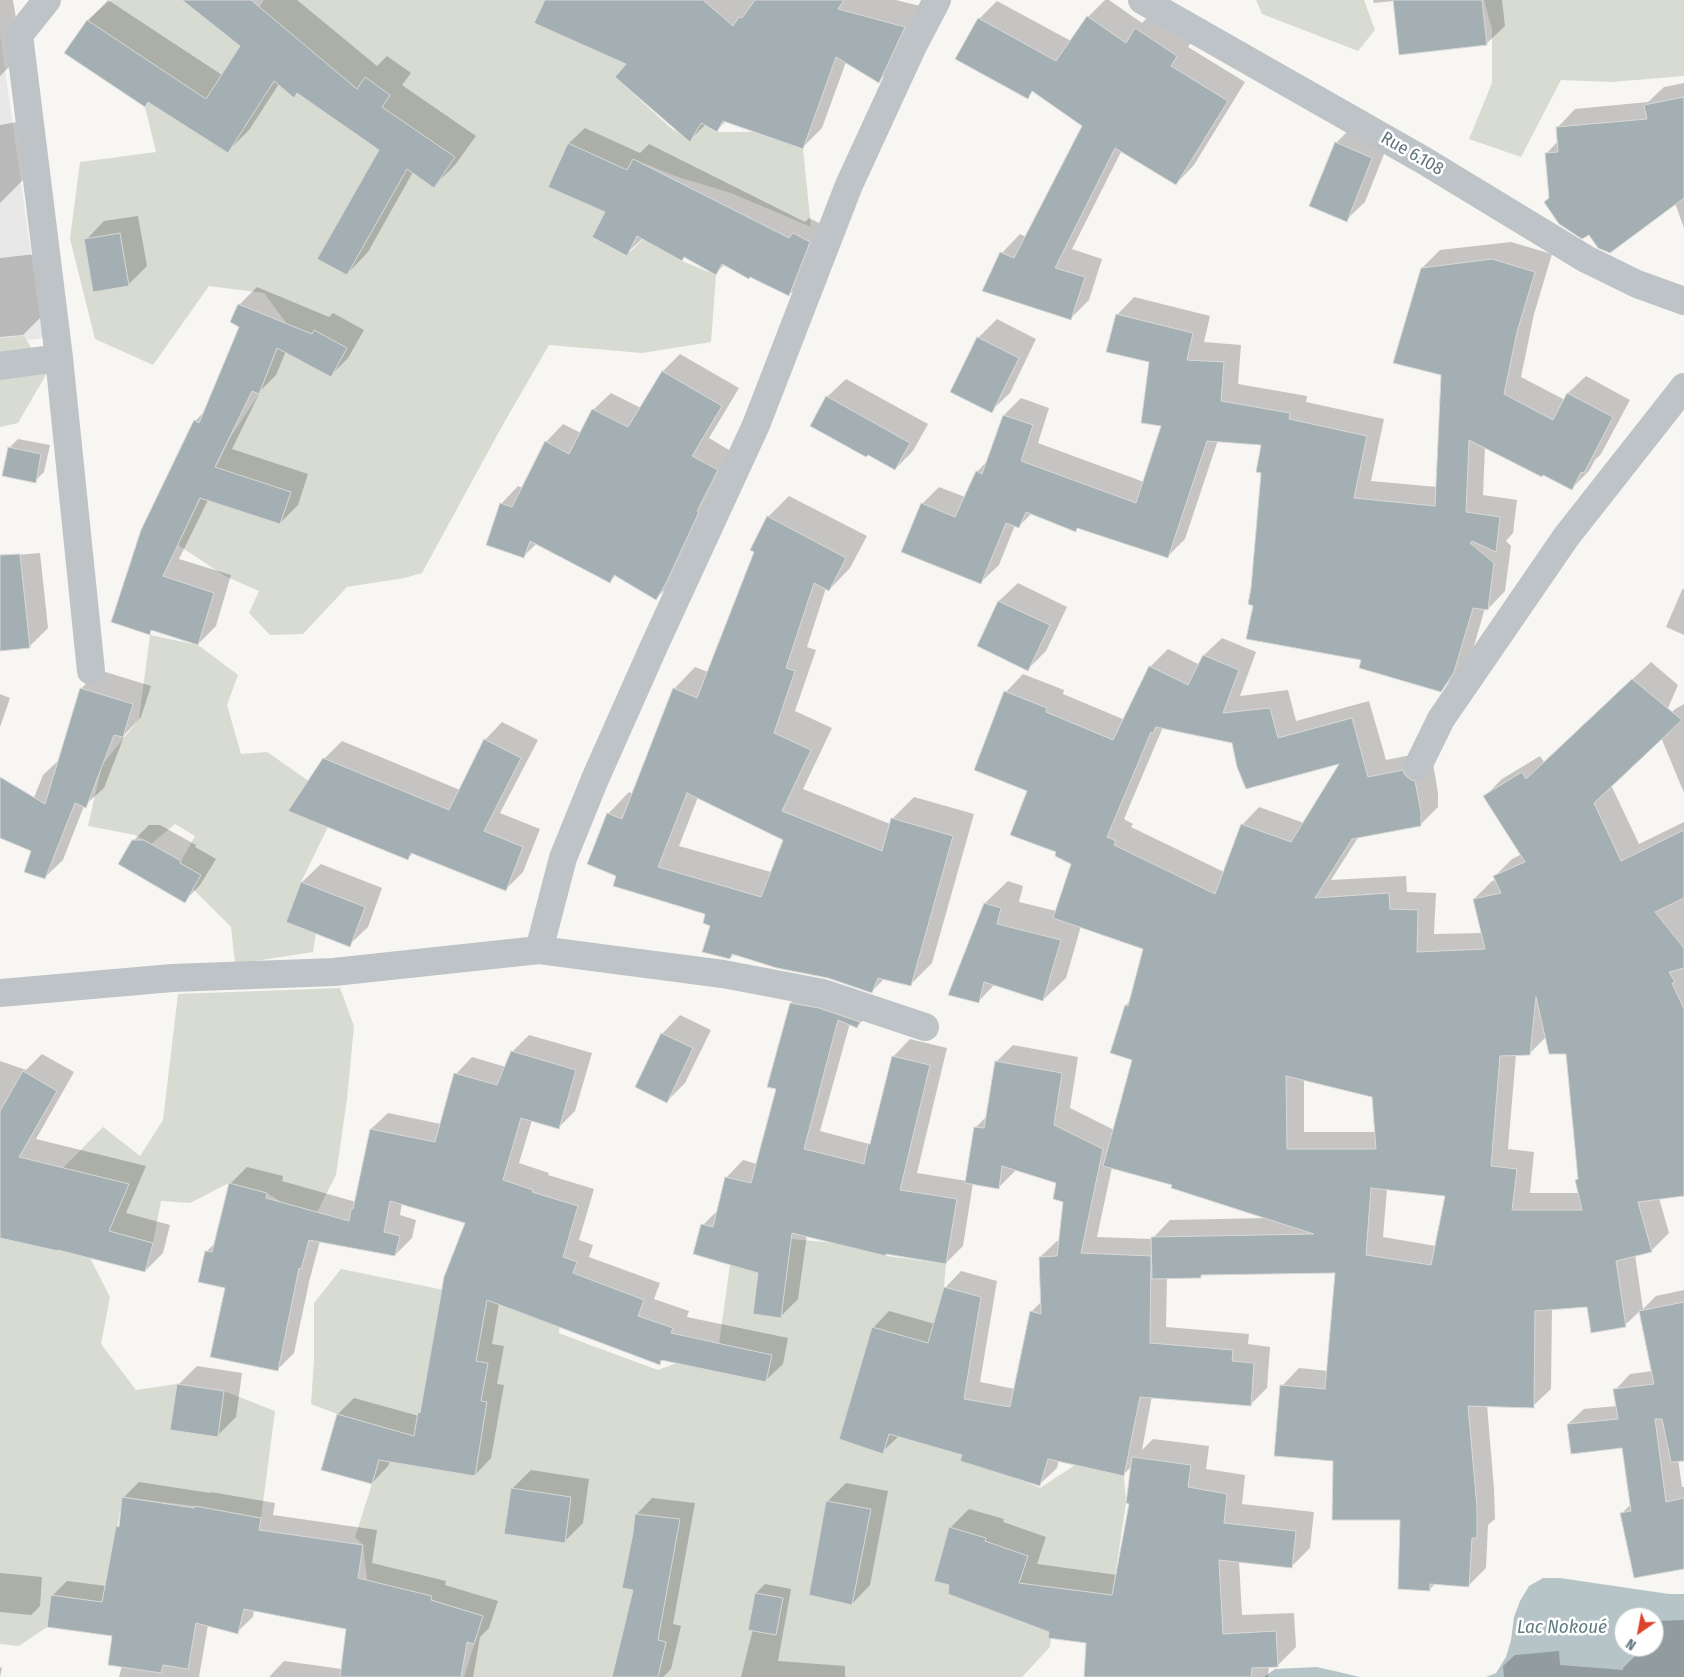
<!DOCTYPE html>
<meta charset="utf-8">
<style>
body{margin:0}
#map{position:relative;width:1684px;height:1677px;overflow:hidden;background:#f7f6f3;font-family:"Fira Sans Condensed",sans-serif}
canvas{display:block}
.north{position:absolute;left:1614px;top:1607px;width:50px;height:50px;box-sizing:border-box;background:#fff;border:1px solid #c0c8cb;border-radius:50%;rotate:213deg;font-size:14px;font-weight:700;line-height:20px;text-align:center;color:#62757e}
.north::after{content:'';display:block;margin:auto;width:18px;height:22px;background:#df422b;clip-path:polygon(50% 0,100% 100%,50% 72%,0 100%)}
</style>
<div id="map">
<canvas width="1684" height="1677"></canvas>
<div class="north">N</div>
</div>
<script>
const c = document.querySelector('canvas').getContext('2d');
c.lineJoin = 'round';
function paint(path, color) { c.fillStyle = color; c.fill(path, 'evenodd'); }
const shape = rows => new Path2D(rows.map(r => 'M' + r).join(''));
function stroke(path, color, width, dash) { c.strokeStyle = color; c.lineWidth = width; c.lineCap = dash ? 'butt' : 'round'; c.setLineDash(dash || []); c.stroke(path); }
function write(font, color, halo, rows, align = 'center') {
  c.font = font + ' "Fira Sans Condensed",sans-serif'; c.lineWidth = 5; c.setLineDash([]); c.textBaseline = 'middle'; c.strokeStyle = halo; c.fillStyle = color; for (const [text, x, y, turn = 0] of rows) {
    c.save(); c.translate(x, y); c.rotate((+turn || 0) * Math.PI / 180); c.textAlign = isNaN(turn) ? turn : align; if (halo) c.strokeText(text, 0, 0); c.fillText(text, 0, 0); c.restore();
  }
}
const built = shape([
 [0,34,43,338,0,344]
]);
const green = shape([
 [111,0,182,0,237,43,264,0,681,0,615,77,672,129,691,139,701,123,717,132,754,132,803,149,811,227,731,193,678,177,633,159,592,237,626,256,643,239,682,261,716,275,711,342,642,353,549,345,501,428,422,573,404,578,347,587,303,634,270,635,249,613,259,591,225,576,178,545,230,438,259,394,287,324,264,293,209,286,153,365,95,339,70,239,80,162,156,152,145,107,167,74,87,20],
 [1256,0,1364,0,1375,30,1358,51,1262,14],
 [1484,0,1684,0,1684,76,1611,82,1561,80,1521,157,1469,139,1492,83,1492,29],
 [24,336,47,373,18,423,0,427,0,338],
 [150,635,198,645,238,675,227,705,241,754,267,752,326,793,328,827,301,882,286,922,316,933,313,952,235,964,231,927,193,889,201,875,180,863,195,836,175,824,151,844,135,835,88,826,102,765,139,719],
 [340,988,354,1026,347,1099,336,1175,317,1212,283,1203,267,1193,229,1183,190,1203,161,1201,153,1243,98,1228,90,1258,110,1297,101,1344,136,1390,177,1384,171,1429,218,1437,224,1391,275,1411,261,1518,195,1506,123,1497,102,1602,51,1595,47,1627,19,1646,0,1644,0,1238,58,1251,64,1219,63,1168,103,1127,140,1156,163,1120,178,994],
 [738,1234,835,1243,886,1256,946,1264,944,1287,907,1439,959,1454,1040,1488,1075,1465,1124,1476,1126,1503,1112,1596,1056,1588,1050,1647,1022,1677,464,1677,483,1616,367,1580,363,1545,355,1537,372,1484,387,1428,337,1414,311,1404,314,1360,314,1303,341,1269,483,1298,561,1306,559,1333,590,1345,658,1370,677,1363,766,1382,771,1355,719,1344,730,1265]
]);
const water = shape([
 [1543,1578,1560,1578,1669,1594,1684,1594,1684,1677,1486,1677,1496,1673,1506,1657,1511,1640,1514,1617,1520,1601,1529,1586],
 [1624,1617,1654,1617,1654,1647,1624,1647],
 [1317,1667,1360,1677,1264,1677,1275,1669]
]);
const shadow = shape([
 [0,0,13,0,22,54,0,76],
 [108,0,222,75,241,45,184,0,297,0,377,66,387,56,411,73,402,85,476,136,455,165,434,186,413,172,368,252,347,274,381,149,297,92,279,84,249,130,228,151,88,21],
 [546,0,896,0,924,7,898,62,878,82,846,62,822,128,802,148,726,121,717,130,706,124,690,140,628,64],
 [1105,0,1109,0,1142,23,1155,10,1195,37,1188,47,1245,82,1194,165,1176,184,1122,150,1072,249,1102,259,1089,300,1070,319,1002,253,1020,234,1026,237,1083,126,1033,91,1027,97,979,19,997,1,1071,41,1088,17],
 [1373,0,1502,0,1505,26,1486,44,1394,1,1374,3],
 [1684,83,1684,228,1675,203,1589,233,1551,197,1547,153,1558,141,1557,128,1575,109,1648,102,1664,87],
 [17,122,26,177,0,203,0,125],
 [1354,125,1390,139,1365,202,1346,220,1336,143],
 [585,128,640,153,649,144,805,222,809,218,825,226,805,279,789,295,725,264,716,273,685,256,682,259,643,238,626,254,606,212,569,143],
 [138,216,147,266,128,285,86,240,104,221],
 [1511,242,1552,254,1534,314,1521,377,1565,400,1568,393,1586,376,1630,400,1601,454,1595,460,1589,471,1572,488,1485,447,1483,495,1517,500,1513,533,1506,541,1511,546,1505,591,1488,609,1485,608,1472,653,1458,673,1440,691,1362,659,1254,605,1252,589,1262,472,1263,444,1218,440,1185,539,1167,557,1078,527,1075,530,1032,513,1018,527,1015,525,999,565,981,582,922,504,939,487,965,497,977,472,988,460,1004,415,1021,398,1049,408,1038,443,1144,482,1163,425,1150,361,1117,315,1134,297,1210,316,1204,342,1241,345,1238,384,1307,396,1306,402,1384,419,1371,481,1437,487,1442,374,1422,268,1440,250],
 [45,253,51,307,23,335,0,337,0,258],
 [257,287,329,317,333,313,364,330,348,358,331,375,286,351,276,375,261,390,232,449,308,474,298,505,280,523,208,500,179,559,231,575,216,626,198,644,153,629,149,634,195,421,205,411,240,327,231,322,239,305],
 [997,319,1036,339,1010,393,991,411,952,391,978,338],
 [680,354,739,388,709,438,734,453,673,581,656,599,616,575,610,581,537,543,524,556,501,504,518,486,523,488,546,442,563,424,581,433,593,410,611,393,641,408,663,371],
 [846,379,928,424,913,451,895,469,868,454,827,397],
 [18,439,50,445,44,472,35,481,9,448],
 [789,496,867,536,850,568,829,590,826,588,807,647,816,650,795,711,832,728,803,789,890,824,892,819,914,797,974,814,932,963,910,985,885,978,872,991,826,976,735,953,730,958,707,914,618,875,608,814,629,792,633,794,674,689,695,667,708,672,768,517],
 [698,797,784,839,771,872,679,846],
 [40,553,48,628,29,647,0,649,0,561,5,556],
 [1018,583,1067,607,1046,651,1028,669,978,646,999,601],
 [1684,588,1684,635,1666,627,1682,590],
 [1222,638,1256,652,1240,696,1288,690,1296,721,1369,701,1386,760,1421,753,1433,763,1438,793,1438,807,1420,825,1359,836,1331,880,1406,876,1407,892,1436,893,1434,934,1482,933,1474,899,1492,881,1496,880,1495,876,1512,859,1522,854,1485,796,1502,779,1540,756,1544,762,1651,662,1678,685,1662,722,1675,709,1684,704,1684,793,1658,730,1611,785,1639,844,1684,822,1684,1195,1659,1198,1669,1233,1651,1251,1635,1255,1643,1309,1656,1296,1684,1290,1684,1415,1672,1416,1682,1487,1684,1487,1684,1567,1621,1514,1631,1504,1623,1447,1568,1424,1584,1409,1617,1406,1615,1390,1630,1374,1653,1371,1640,1311,1625,1325,1588,1305,1552,1308,1551,1389,1533,1406,1487,1405,1494,1489,1495,1519,1488,1525,1486,1568,1468,1586,1436,1583,1429,1590,1401,1518,1334,1460,1282,1386,1299,1368,1328,1371,1336,1272,1203,1274,1201,1276,1167,1277,1166,1327,1249,1334,1248,1344,1270,1347,1267,1388,1251,1404,1152,1396,1142,1450,1153,1439,1209,1446,1206,1469,1245,1475,1242,1504,1314,1512,1310,1548,1291,1567,1239,1561,1242,1615,1294,1613,1296,1647,1277,1666,1269,1666,1268,1677,1085,1677,1087,1642,1051,1632,950,1528,969,1509,1004,1519,1003,1522,1046,1537,1037,1564,1117,1575,1130,1503,1133,1465,1123,1475,1059,1460,1057,1468,1040,1484,963,1454,899,1436,882,1452,873,1328,889,1311,935,1324,945,1288,961,1271,997,1281,980,1382,1015,1389,1031,1312,1042,1301,1040,1257,1057,1241,1060,1241,1064,1201,1058,1182,1015,1169,1015,1171,998,1188,973,1183,963,1246,946,1263,887,1253,886,1255,807,1235,798,1299,781,1316,760,1272,703,1225,719,1209,726,1178,743,1160,757,1164,777,1088,791,1003,808,986,875,1009,857,1026,850,1023,820,1131,869,1144,873,1141,893,1057,910,1039,947,1048,917,1173,967,1181,976,1127,987,1116,996,1062,1013,1045,1078,1057,1070,1108,1114,1130,1133,1059,1126,1005,1130,1001,1145,948,1081,926,1066,978,1043,1000,995,984,978,1002,950,995,985,903,1008,881,1023,886,1019,902,1056,911,1073,864,1058,852,1029,790,976,770,1006,692,1023,674,1064,690,1063,694,1125,720,1150,667,1168,649,1200,665,1204,655],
 [1163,727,1233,742,1341,762,1304,823,1259,807,1242,825,1224,872,1131,827,1133,824,1124,819],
 [1546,1037,1567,1053,1579,1178,1579,1193,1530,1193,1534,1152,1508,1149,1516,1054,1529,1054],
 [1304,1079,1373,1096,1376,1132,1304,1132],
 [1112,1167,1173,1184,1266,1218,1170,1220,1152,1239,1097,1237],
 [1387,1189,1447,1195,1436,1246,1383,1237],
 [99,670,151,686,141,717,125,734,104,788,84,806,63,860,44,878,32,850,16,843,43,775,60,759,81,689],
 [0,694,10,698,0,727],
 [502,722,538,740,500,813,540,829,523,872,505,890,413,853,408,858,324,759,342,741,460,790,485,740],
 [149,825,160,825,196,845,195,847,216,859,200,885,185,901,133,841],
 [321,864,382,888,368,927,349,945,288,921,302,882],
 [680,1015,711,1030,685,1083,667,1101,662,1034],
 [529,1035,592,1053,575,1111,558,1128,532,1120,519,1163,549,1173,548,1175,594,1189,579,1240,593,1245,589,1257,660,1283,654,1299,689,1311,687,1317,788,1338,783,1364,766,1380,664,1359,659,1363,499,1303,492,1344,504,1346,497,1384,504,1385,491,1458,475,1475,390,1461,388,1466,372,1483,338,1414,354,1398,419,1416,422,1410,467,1222,402,1203,400,1215,416,1220,412,1238,395,1255,320,1241,310,1278,294,1353,277,1370,226,1287,206,1252,216,1242,230,1184,247,1167,283,1176,282,1181,356,1202,371,1129,388,1113,441,1124,456,1074,472,1057,506,1067,512,1052],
 [42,1054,74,1072,36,1139,146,1166,126,1213,170,1225,163,1253,145,1271,59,1249,0,1237,0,1061,26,1070],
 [197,1366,242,1373,236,1417,218,1435,178,1385],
 [531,1470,589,1479,583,1523,564,1542,512,1489],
 [139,1482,210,1493,211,1492,275,1503,273,1515,377,1530,372,1563,446,1581,445,1585,498,1601,489,1628,480,1637,473,1677,269,1677,284,1661,342,1669,348,1628,254,1610,253,1617,237,1632,208,1625,199,1677,119,1677,122,1666,113,1635,52,1596,67,1581,106,1586,117,1527,120,1524,124,1497],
 [846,1483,888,1491,870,1585,852,1604,810,1594,828,1501],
 [652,1498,695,1503,673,1624,681,1626,671,1669,663,1677,620,1677,634,1589,634,1533,636,1515],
 [0,1573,42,1577,40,1606,31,1615,0,1612],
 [765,1584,791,1589,778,1661,845,1666,845,1677,741,1677,753,1629,756,1593],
 [1684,1620,1684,1677,1504,1677,1503,1666,1515,1655,1559,1651,1560,1665,1623,1670,1623,1668,1635,1656,1634,1647,1654,1647,1654,1621],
 [0,1667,2,1668,0,1677]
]);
const building = shape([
 [182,0,251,0,357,89,365,77,390,95,382,107,455,157,434,188,407,169,347,275,317,259,379,150,297,93,294,98,274,81,228,153,148,102,145,107,64,53,87,20,206,99,240,46,182,0],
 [545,0,703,0,733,26,739,17,742,18,755,0,844,0,838,9,905,27,879,83,836,57,803,149,723,121,717,132,701,123,690,142,615,77,626,64,534,23,545,0],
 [1393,0,1482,0,1487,45,1399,55,1393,0],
 [1087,16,1126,43,1135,28,1177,56,1171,66,1228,101,1176,185,1115,148,1055,268,1085,277,1071,320,982,291,1000,252,1014,258,1082,126,1032,91,1028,99,955,59,978,18,1056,61,1087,16],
 [1684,97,1684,198,1610,253,1598,248,1589,235,1582,239,1559,224,1544,202,1549,198,1545,153,1558,152,1556,127,1647,119,1644,105,1684,97],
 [1335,142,1372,158,1347,222,1309,206,1335,142],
 [568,143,627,170,633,159,789,238,793,233,810,242,789,296,750,277,749,279,722,264,716,275,684,257,682,261,637,236,627,256,592,237,605,212,548,187,568,143],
 [120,233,129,286,93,292,84,239,120,233],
 [1492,259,1535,272,1517,332,1504,394,1553,420,1567,393,1613,417,1584,473,1581,472,1572,490,1543,475,1542,477,1469,440,1466,512,1500,517,1496,552,1472,541,1470,543,1494,563,1488,610,1473,608,1454,672,1441,692,1359,668,1361,660,1246,639,1253,606,1248,604,1251,588,1261,473,1256,472,1261,445,1207,441,1168,558,1077,528,1076,532,1026,512,1019,528,1006,523,981,584,901,552,921,503,955,517,976,471,982,474,1003,415,1033,425,1021,461,1136,503,1161,426,1141,423,1149,362,1106,352,1116,314,1193,333,1187,360,1224,362,1221,401,1290,413,1289,419,1367,436,1354,498,1435,506,1441,375,1393,363,1421,268,1492,259],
 [238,304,312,334,314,330,347,348,331,377,277,348,259,394,252,391,215,467,291,492,280,524,200,498,163,576,214,593,198,645,151,630,150,635,111,622,141,530,194,420,199,423,239,327,230,322,238,304],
 [977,337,1019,358,992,413,950,392,977,337],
 [662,371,722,406,692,456,718,470,697,511,699,512,666,583,656,600,614,575,610,583,530,541,524,558,486,545,500,503,512,507,545,441,569,454,592,409,628,427,662,371],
 [826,396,910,443,895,470,868,455,866,457,810,426,826,396],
 [8,447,41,454,36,483,2,476,8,447],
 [767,516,846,558,829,591,814,583,786,668,795,671,774,733,811,750,782,811,882,851,891,818,953,836,911,986,878,978,872,993,828,978,777,968,732,954,730,959,702,952,710,926,703,923,705,914,613,886,616,876,587,864,607,813,622,819,673,688,697,698,754,552,750,550,767,516],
 [687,793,783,840,761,897,658,867,687,793],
 [20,554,30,648,0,651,0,555,20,554],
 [998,601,1050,625,1028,671,977,646,998,601],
 [1203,655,1239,670,1223,713,1270,708,1278,738,1352,718,1368,777,1403,770,1405,775,1411,780,1415,781,1421,812,1421,826,1352,839,1315,898,1389,893,1390,909,1418,910,1417,952,1485,949,1473,899,1501,893,1493,876,1525,862,1483,796,1522,772,1526,779,1632,679,1682,720,1594,803,1621,861,1684,830,1684,898,1655,912,1684,948,1684,968,1669,972,1675,982,1672,983,1684,1009,1684,1196,1638,1202,1652,1252,1616,1261,1626,1327,1591,1333,1587,1307,1535,1311,1534,1408,1468,1406,1477,1507,1477,1538,1472,1538,1469,1587,1430,1584,1430,1591,1398,1589,1400,1520,1332,1520,1333,1461,1274,1456,1280,1385,1325,1389,1335,1273,1201,1275,1201,1278,1152,1279,1151,1237,1314,1234,1171,1188,1172,1185,1103,1166,1132,1060,1110,1053,1125,1005,1128,1006,1143,949,1053,918,1071,864,1055,856,1056,852,1010,835,1027,791,974,770,1004,691,1047,708,1046,712,1113,740,1149,666,1188,685,1203,655],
 [1156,727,1232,743,1237,767,1246,789,1339,764,1291,842,1241,824,1215,894,1114,845,1116,841,1107,837,1151,732,1153,733,1156,727],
 [1536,997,1549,1054,1566,1054,1578,1179,1575,1180,1582,1210,1512,1210,1517,1169,1491,1166,1500,1056,1530,1055,1536,997],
 [1286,1076,1372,1097,1376,1149,1287,1149,1286,1076],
 [1371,1188,1445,1196,1431,1265,1366,1255,1371,1188],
 [80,688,133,704,123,737,114,735,86,808,75,803,45,879,24,872,31,851,0,838,0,777,45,804,80,688],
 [484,739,521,758,484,831,523,847,506,891,411,853,408,860,288,811,323,758,449,810,484,739],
 [132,840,144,840,181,861,180,863,201,875,185,903,118,864,132,840],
 [301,882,365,907,350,947,286,922,301,882],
 [984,903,1001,908,997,924,1061,940,1043,1001,984,982,979,1003,948,995,984,903],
 [790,1003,819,1008,860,1022,857,1028,838,1020,804,1149,864,1164,868,1144,870,1144,892,1056,930,1065,900,1190,957,1199,946,1264,886,1254,886,1256,792,1233,781,1318,753,1314,758,1273,693,1254,701,1224,713,1227,725,1177,751,1183,776,1089,767,1087,790,1003],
 [661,1033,693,1048,667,1103,635,1087,661,1033],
 [511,1051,576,1070,559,1129,521,1118,503,1180,533,1190,532,1192,578,1206,563,1257,577,1262,573,1273,644,1300,638,1316,673,1328,671,1333,772,1355,766,1382,661,1360,660,1365,487,1300,476,1361,488,1363,481,1401,487,1402,475,1476,379,1460,372,1484,321,1470,337,1414,414,1436,418,1412,420,1413,444,1277,465,1223,390,1201,384,1232,400,1236,395,1256,309,1240,301,1269,299,1268,278,1371,210,1357,225,1288,198,1282,205,1251,212,1252,229,1183,267,1193,266,1198,349,1221,351,1209,353,1209,370,1129,435,1142,454,1073,497,1085,511,1051],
 [995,1061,1062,1073,1054,1125,1103,1149,1081,1253,1151,1256,1150,1343,1233,1350,1232,1361,1254,1363,1251,1406,1140,1397,1124,1476,1048,1459,1040,1486,960,1461,962,1455,889,1434,883,1454,839,1439,872,1327,928,1343,944,1287,981,1297,964,1399,1010,1407,1030,1311,1041,1314,1039,1257,1057,1256,1063,1202,1053,1199,1056,1183,1002,1166,999,1189,965,1183,974,1127,984,1128,995,1061],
 [23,1071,57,1091,19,1157,129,1184,109,1231,153,1243,145,1272,58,1250,58,1251,0,1238,0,1111,23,1071],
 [1684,1302,1684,1461,1671,1462,1662,1419,1655,1419,1666,1502,1684,1498,1684,1569,1634,1578,1620,1513,1631,1511,1622,1448,1571,1454,1567,1424,1618,1419,1613,1389,1654,1384,1639,1311,1684,1302],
 [177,1384,224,1391,218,1437,170,1430,177,1384],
 [1132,1457,1191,1465,1188,1487,1227,1494,1224,1523,1296,1531,1292,1568,1219,1560,1223,1634,1276,1631,1278,1667,1252,1668,1251,1677,1084,1677,1086,1643,1048,1638,1049,1632,948,1594,949,1585,934,1581,949,1527,986,1538,985,1541,1028,1556,1019,1583,1112,1595,1129,1504,1126,1503,1132,1457],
 [511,1488,571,1497,565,1543,504,1534,511,1488],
 [122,1497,194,1508,195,1506,261,1518,259,1530,363,1545,358,1578,432,1596,431,1600,483,1616,474,1644,467,1642,461,1677,340,1677,346,1629,244,1609,238,1634,196,1623,188,1669,163,1665,161,1673,108,1665,112,1636,47,1627,51,1595,102,1602,116,1526,119,1527,122,1497],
 [826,1501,871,1509,852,1605,809,1595,826,1501],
 [635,1514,680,1519,658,1640,666,1642,658,1677,612,1677,633,1590,622,1588,633,1533,635,1514],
 [755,1593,783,1598,776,1635,748,1630,755,1593]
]);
const street = shape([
 [47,0,19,35,59,358,91,671],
 [1142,0,1423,160,1586,259,1637,284,1684,301],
 [0,366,59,358],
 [1418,766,1441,719,1566,537,1684,387],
 [539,950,563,858,595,779,655,644,756,425,849,185,913,46,937,0],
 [0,993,172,978,334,972,539,950,723,974,823,993,925,1027]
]);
const streetNames = [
 ["Rue 6.108",1412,154,30]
];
const waterNames = [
 ["Lac Nokoué",1562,1628]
];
paint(built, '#e7e8e7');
paint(green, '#d7dbd2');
paint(water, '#b7c4c7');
paint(shadow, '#0003');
paint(building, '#a4afb3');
stroke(building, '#d8d8d6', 1);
stroke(street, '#bdc3c6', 28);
write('18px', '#62757e', '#fff', streetNames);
write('italic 19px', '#627b80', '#fff', waterNames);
</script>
